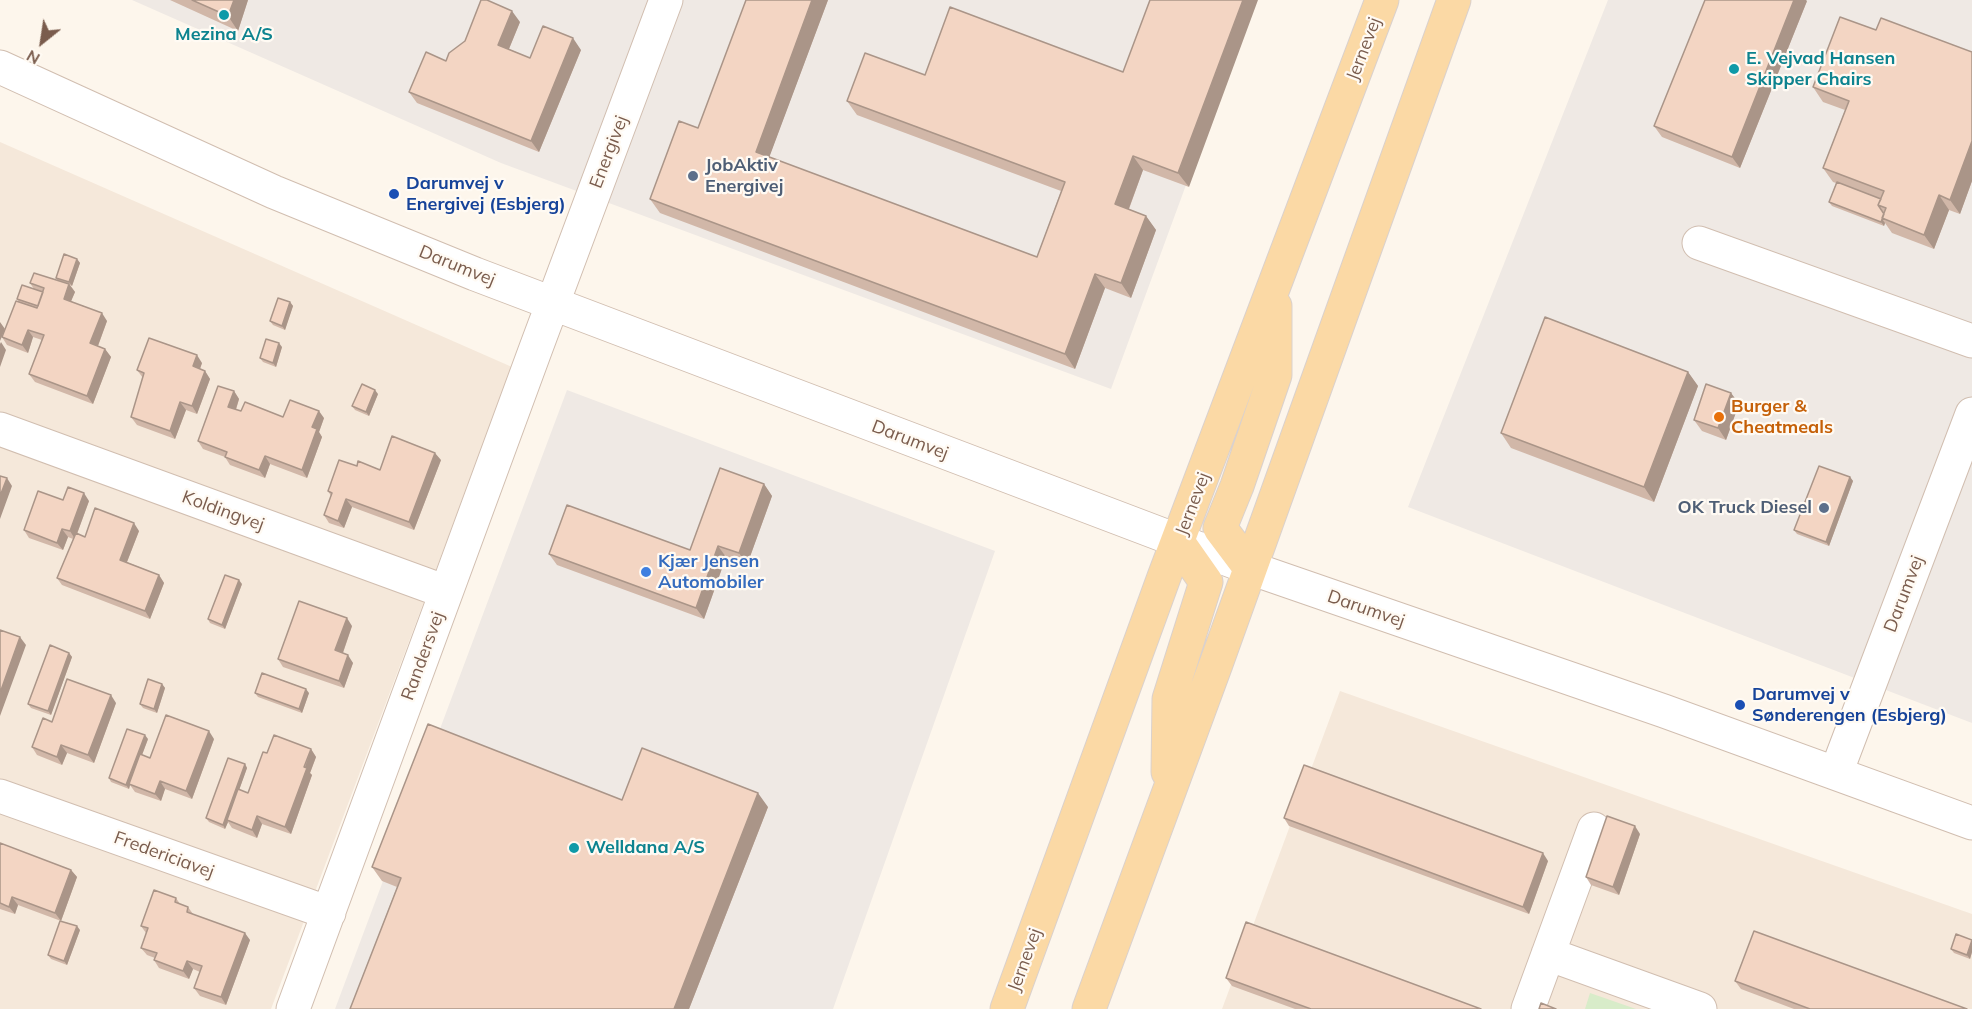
<!DOCTYPE html>
<meta charset="utf-8">
<style>
body{margin:0}
#map{position:relative;width:1972px;height:1009px;overflow:hidden;background:#fdf6ec;font-family:Mulish,sans-serif}
canvas{display:block}
.north{position:absolute;left:12px;top:12px;width:60px;height:60px;-webkit-text-stroke:4px #fffaf3;paint-order:stroke;rotate:210deg;font-size:16px;font-weight:700;line-height:24px;text-align:center;color:#7a5c4d}
.north::after{content:'';display:block;margin:auto;width:21px;height:27px;background:#7a5c4d;clip-path:polygon(50% 0,100% 100%,50% 72%,0 100%)}
</style>
<div id="map">
<canvas width="1972" height="1009"></canvas>
<div class="north">N</div>
</div>
<script>
const c = document.querySelector('canvas').getContext('2d');
c.lineJoin = 'round';
function paint(path, color) { c.fillStyle = color; c.fill(path, 'evenodd'); }
const shape = rows => new Path2D(rows.map(r => 'M' + r).join(''));
function stroke(path, color, width, dash) { c.strokeStyle = color; c.lineWidth = width; c.lineCap = dash ? 'butt' : 'round'; c.setLineDash(dash || []); c.stroke(path); }
function write(font, color, halo, rows, align = 'center') {
  c.font = font + ' Mulish,sans-serif'; c.lineWidth = 4.5; c.setLineDash([]); c.textBaseline = 'middle'; c.strokeStyle = halo; c.fillStyle = color; for (const [text, x, y, turn = 0] of rows) {
    c.save(); c.translate(x, y); c.rotate((+turn || 0) * Math.PI / 180); c.textAlign = isNaN(turn) ? turn : align; if (halo) c.strokeText(text, 0, 0); c.fillText(text, 0, 0); c.restore();
  }
}
const residential = shape([
 [0,142,512,367,271,1009,0,1009],
 [1340,691,1972,914,1972,1009,1222,1009]
]);
const industrial = shape([
 [132,0,1254,0,1111,389,501,163],
 [1608,0,1972,0,1972,723,1408,507],
 [567,390,995,551,833,1009,335,1009]
]);
const green = shape([
 [1590,993,1636,1009,1585,1009]
]);
const minor = shape([
 [0,67,274,192,475,274,1250,568,1664,711,1972,823],
 [1699,243,1972,341],
 [0,429,446,592],
 [1836,773,1972,414],
 [0,796,329,913],
 [1548,954,1700,1009],
 [293,1009,536,348,666,0],
 [1528,1009,1594,829]
]);
const major = shape([
 [1250,568,1220,528,1237,486,1275,375,1275,306],
 [1168,772,1169,699,1206,582,1178,542],
 [1007,1009,1164,577,1382,0],
 [1089,1009,1216,664,1454,0]
]);
const wall = shape([
 [170,0,248,0,238,31],
 [746,0,828,0,769,157,1037,257,1061,191,857,115,847,101,925,75,1123,72,1189,187,1143,170,1129,209,1146,216,1156,230,1131,298,1105,288,1075,369,660,213,650,199,698,128],
 [1807,1,1740,168,1662,137,1654,126],
 [520,22,509,49,530,58,581,50,539,152,417,103,409,92,446,61],
 [1876,30,1972,52,1972,181,1960,214,1949,210,1934,249,1892,233,1885,223,1884,226,1832,206,1829,202,1836,183,1833,182,1823,168,1845,110,1823,102,1813,87],
 [77,259,80,263,72,286,70,285,75,292,71,301,107,321,98,346,105,349,111,357,93,404,35,382,29,374,42,340,33,337,28,353,7,345,2,337,19,302,17,299,34,289,30,283,58,281,56,278],
 [290,302,293,306,285,330,273,325,270,321],
 [282,347,276,367,263,362,260,358],
 [202,363,200,369,205,371,210,379,197,414,186,410,175,439,137,425,131,417,143,378,137,370],
 [1688,372,1698,386,1654,502,1511,448,1501,433],
 [234,391,239,399,236,410,241,411,283,417,324,418,319,432,322,437,307,478,270,464,265,478,230,465,225,457,203,449,198,441],
 [1731,393,1739,404,1726,440,1702,431,1694,420],
 [378,394,369,416,355,410,352,406],
 [441,460,414,530,352,507,344,528,329,523,324,515,331,496,328,491,357,466,380,470],
 [1850,477,1853,481,1829,546,1797,534,1794,530],
 [764,484,772,496,747,565,726,557,704,619,557,565,549,554,690,550],
 [63,500,89,501,77,534,85,537,139,531,127,562,159,575,164,583,150,619,62,585,57,578,73,539,68,537,63,550,29,538,24,530],
 [242,584,225,629,210,623,208,619],
 [352,626,343,653,353,663,344,688,283,667,278,659],
 [69,653,72,657,51,715,31,708,28,704],
 [162,684,165,688,157,713,143,708,140,704],
 [255,693,309,693,302,713,258,697],
 [116,703,94,763,67,753,62,765,37,755,32,747,52,722],
 [148,739,142,755,150,758,214,739,192,799,165,789,161,801,135,792,130,785,129,789,111,782,109,778],
 [311,749,316,757,310,773,312,775,291,834,262,824,257,838,232,828,228,822,225,829,209,822,206,818,245,764,247,768,239,790,248,793,267,753],
 [622,800,768,807,689,1009,350,1009,397,887,382,881,372,867],
 [1284,818,1548,861,1529,914,1289,826],
 [1640,834,1619,895,1591,885,1586,877],
 [0,843,71,870,77,877,61,921,18,905,15,914,0,909],
 [176,898,180,904,188,907,193,914,250,940,226,1005,200,996,194,988,200,972,193,969,189,979,159,968,154,960,155,958,147,955,141,948,146,933,141,926],
 [80,930,67,965,51,959,48,955],
 [1972,940,1972,952,1970,959,1954,953,1951,949],
 [1226,978,1481,1009,1295,1009,1232,986],
 [1735,981,1967,1009,1794,1009,1741,989]
]);
const shadedWall = shape([
 [234,0,248,0,238,31,228,16],
 [812,0,828,0,766,166,756,152],
 [1243,0,1258,0,1189,187,1178,173],
 [1794,0,1806,0,1807,1,1740,168,1732,157],
 [512,11,520,22,506,56,498,45],
 [573,38,581,50,539,152,531,141],
 [1972,141,1972,181,1960,214,1950,200],
 [1133,156,1143,170,1125,219,1115,204],
 [1939,195,1949,210,1934,249,1924,235],
 [1146,216,1156,230,1131,298,1121,283],
 [1882,219,1885,223,1884,226,1881,222],
 [77,259,80,263,72,286,69,282],
 [1095,274,1105,288,1075,369,1065,354],
 [69,284,75,292,69,306,64,299],
 [290,302,293,306,285,330,282,326],
 [102,313,107,321,96,351,90,343],
 [0,322,5,329,0,341],
 [28,330,33,337,28,353,22,345],
 [1,342,6,350,0,367,0,344],
 [279,343,282,347,276,367,273,363],
 [105,349,111,357,93,404,87,396],
 [197,355,202,363,198,374,193,366],
 [205,371,210,379,197,414,192,406],
 [1688,372,1698,386,1654,502,1644,487],
 [375,390,378,394,369,416,366,412],
 [234,391,239,399,234,415,228,407],
 [1731,393,1739,404,1726,440,1718,428],
 [180,402,186,410,175,439,170,431],
 [319,411,324,418,319,432,322,437,307,478,302,470,312,427],
 [435,453,441,460,414,530,409,522],
 [265,456,270,464,265,478,259,470],
 [1850,477,1853,481,1829,546,1826,542],
 [7,478,12,486,0,519,0,496],
 [764,484,772,496,747,565,739,553],
 [84,493,89,501,75,539,70,531],
 [346,499,352,507,344,528,338,521],
 [134,523,139,531,125,567,120,560],
 [62,529,68,537,63,550,57,543],
 [718,546,726,557,704,619,696,608],
 [159,575,164,583,150,619,145,611],
 [239,580,242,584,225,629,222,625],
 [347,618,352,626,341,658,335,650],
 [20,637,26,645,0,716,0,693],
 [69,653,72,657,51,715,48,711],
 [348,655,353,663,344,688,339,681],
 [162,684,165,688,157,713,154,709],
 [306,689,309,693,302,713,299,709],
 [111,695,116,703,94,763,88,755],
 [209,731,214,739,192,799,186,791],
 [145,735,148,739,131,784,129,784,130,785,129,789,126,785],
 [61,745,67,753,62,765,57,757],
 [311,749,316,757,310,773,312,775,291,834,285,827],
 [245,764,247,768,228,821,227,820,228,822,225,829,223,825],
 [160,781,165,789,161,801,155,794],
 [758,793,768,807,689,1009,674,1009],
 [257,816,262,824,257,838,252,830],
 [1635,826,1640,834,1619,895,1613,887],
 [1543,853,1548,861,1529,914,1523,907],
 [71,870,77,877,61,921,55,913],
 [12,897,18,905,15,914,9,907],
 [77,926,80,930,67,965,64,961],
 [245,933,250,940,226,1005,221,997],
 [1972,940,1972,952,1970,959,1967,955],
 [187,961,193,969,189,979,183,971]
]);
const building = shape([
 [192,0,234,0,228,16,192,0],
 [481,0,487,0,512,11,498,45,530,58,543,26,573,38,531,141,409,92,426,52,446,61,449,53,465,41,481,0],
 [746,0,812,0,756,152,1037,257,1065,182,847,101,865,53,925,75,950,7,1123,72,1150,0,1243,0,1178,173,1133,156,1115,204,1146,216,1121,283,1095,274,1065,354,650,199,679,121,698,128,746,0],
 [1705,0,1794,0,1732,157,1654,126,1705,0],
 [1840,17,1876,30,1881,18,1972,52,1972,141,1950,200,1939,195,1924,235,1882,218,1886,208,1878,205,1884,191,1823,168,1849,101,1813,87,1840,17],
 [1837,182,1881,199,1878,205,1884,214,1881,222,1829,202,1837,182],
 [64,254,77,259,69,282,56,278,64,254],
 [34,273,69,284,64,299,102,313,90,343,105,349,87,396,29,374,44,335,28,330,22,345,2,337,16,301,37,308,44,288,30,283,34,273],
 [22,285,43,292,38,306,17,299,22,285],
 [278,298,290,302,282,326,270,321,278,298],
 [1545,317,1688,372,1644,487,1501,433,1545,317],
 [149,338,197,355,193,366,205,371,192,406,180,402,170,431,131,417,144,373,137,370,149,338],
 [266,339,279,343,273,363,260,358,266,339],
 [362,384,375,390,366,412,352,406,362,384],
 [1706,384,1731,393,1718,428,1694,420,1706,384],
 [218,386,234,391,228,407,241,411,245,402,283,417,290,400,319,411,312,427,317,429,302,470,265,456,259,470,225,457,227,452,198,441,218,386],
 [392,436,435,453,409,522,346,499,338,521,324,515,332,493,328,491,339,460,357,466,358,461,380,470,392,436],
 [1819,466,1850,477,1826,542,1794,530,1819,466],
 [720,468,764,484,739,553,718,546,696,608,549,554,567,505,690,550,720,468],
 [0,476,7,478,0,496,0,476],
 [68,487,84,493,70,531,62,529,57,543,24,530,38,491,63,500,68,487],
 [95,508,134,523,120,560,159,575,145,611,57,578,76,533,85,537,95,508],
 [225,575,239,580,222,625,208,619,225,575],
 [299,601,347,618,335,650,348,655,339,681,278,659,299,601],
 [0,630,20,637,0,693,0,630],
 [50,645,69,653,48,711,28,704,50,645],
 [262,673,306,689,299,709,255,693,262,673],
 [67,679,111,695,88,755,61,745,57,757,32,747,43,718,52,722,67,679],
 [148,679,162,684,154,709,140,704,148,679],
 [166,715,209,731,186,791,160,781,155,794,129,784,140,754,150,758,166,715],
 [428,724,622,800,642,748,758,793,674,1009,350,1009,401,878,372,867,428,724],
 [127,729,145,735,126,785,109,778,127,729],
 [274,735,311,749,304,767,307,768,285,827,257,816,252,830,227,820,238,789,248,793,263,752,267,753,274,735],
 [228,758,245,764,223,825,206,818,228,758],
 [1304,765,1543,853,1523,907,1284,818,1304,765],
 [1607,816,1635,826,1613,887,1586,877,1607,816],
 [0,843,71,870,55,913,12,897,9,907,0,903,0,843],
 [154,890,176,898,175,902,188,907,187,912,245,933,221,997,194,988,202,966,187,961,183,971,154,960,157,953,141,948,148,928,141,926,154,890],
 [60,921,77,926,64,961,48,955,60,921],
 [1246,922,1481,1009,1311,1009,1226,978,1246,922],
 [1754,931,1967,1009,1810,1009,1735,981,1754,931],
 [1956,934,1972,940,1967,955,1951,949,1956,934],
 [1541,1003,1556,1009,1539,1009,1541,1003]
]);
const markers = [
 [224,15,6,"#0f9aa8"],
 [1734,69,6,"#0f9aa8"],
 [693,176,6,"#5c6f8a"],
 [394,194,6,"#1a4fb4"],
 [1719,417,6,"#e8710a"],
 [1824,508,6,"#5c6f8a"],
 [646,572,6,"#3f7fe0"],
 [1740,705,6,"#1a4fb4"],
 [574,848,6,"#0f9aa8"]
];
const cultureNames = [
 ["Mezina A/S",224,35,"center"],
 ["E. Vejvad Hansen",1746,59],
 ["Skipper Chairs",1746,80],
 ["Welldana A/S",586,848]
];
const streetNames = [
 ["Jernevej",1364,49,-69],
 ["Energivej",609,152,-69],
 ["Darumvej",457,266,22],
 ["Darumvej",910,440,21],
 ["Jernevej",1193,504,-69],
 ["Koldingvej",223,511,20],
 ["Darumvej",1904,594,-69],
 ["Darumvej",1366,609,19],
 ["Randersvej",423,656,-70],
 ["Fredericiavej",164,855,20],
 ["Jernevej",1025,960,-70]
];
const serviceNames = [
 ["JobAktiv",705,166],
 ["Energivej",705,187],
 ["OK Truck Diesel",1812,508,"right"]
];
const transitNames = [
 ["Darumvej v",406,184],
 ["Energivej (Esbjerg)",406,205],
 ["Darumvej v",1752,695],
 ["Sønderengen (Esbjerg)",1752,716]
];
const foodNames = [
 ["Burger &",1731,407],
 ["Cheatmeals",1731,428]
];
const shopNames = [
 ["Kjær Jensen",658,562],
 ["Automobiler",658,583]
];
paint(residential, '#f5e8da');
paint(industrial, '#efe9e4');
paint(green, '#d8ecc9');
stroke(minor, '#d1beb0', 35);
stroke(major, '#dad1cd', 35);
stroke(minor, '#fff', 33);
stroke(major, '#fbd9a5', 33);
paint(wall, '#d1b7a8');
paint(shadedWall, '#aa9588');
paint(building, '#f3d5c3');
stroke(building, '#aa9588', 1.5);
for (const [x, y, r, color] of markers) { const dot = new Path2D(); dot.arc(x, y, r, 0, 2 * Math.PI); c.fillStyle = color; c.fill(dot); stroke(dot, '#fffaf3', 2); }
write('bold 18px', '#0d838f', '#fffaf3', cultureNames, 'left');
write('18px', '#7a5c4d', '#fffaf3', streetNames);
write('bold 18px', '#4e5e75', '#fffaf3', serviceNames, 'left');
write('bold 18px', '#164399', '#fffaf3', transitNames, 'left');
write('bold 18px', '#c56008', '#fffaf3', foodNames, 'left');
write('bold 18px', '#366cbe', '#fffaf3', shopNames, 'left');
</script>
